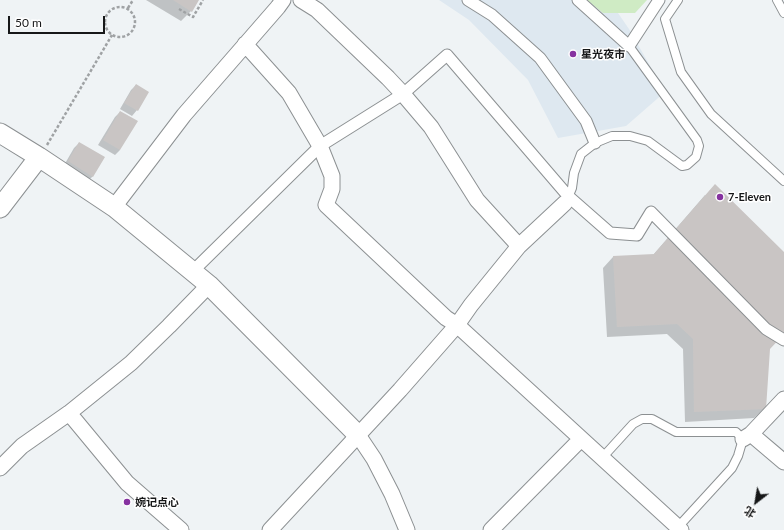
<!DOCTYPE html>
<meta charset="utf-8">
<style>
body{margin:0}
#map{position:relative;width:784px;height:530px;overflow:hidden;background:#eff3f5;font-family:Lato,"Noto Sans SC",sans-serif}
canvas{display:block}
.north{position:absolute;left:736px;top:482px;width:40px;height:40px;-webkit-text-stroke:3px #fff;paint-order:stroke;rotate:211deg;font-size:11px;font-weight:700;line-height:16px;text-align:center;color:#161718}
.north::after{content:'';display:block;margin:auto;width:14px;height:18px;background:#161718;clip-path:polygon(50% 0,100% 100%,50% 72%,0 100%)}
.scale{position:absolute;left:8px;top:16px;width:97px;height:18px;box-sizing:border-box;border:2px solid #161718;border-top:0;padding-left:5px;font-size:12px;line-height:14px;white-space:nowrap;color:#161718;-webkit-text-stroke:3px #fff;paint-order:stroke}
</style>
<div id="map">
<canvas width="784" height="530"></canvas>
<div class="north">北</div>
<div class="scale">50 m</div>
</div>
<script>
const c = document.querySelector('canvas').getContext('2d');
c.lineJoin = 'round';
function paint(path, color) { c.fillStyle = color; c.fill(path, 'evenodd'); }
const shape = rows => new Path2D(rows.map(r => 'M' + r).join(''));
function stroke(path, color, width, dash) { c.strokeStyle = color; c.lineWidth = width; c.lineCap = dash ? 'butt' : 'round'; c.setLineDash(dash || []); c.stroke(path); }
function write(font, color, halo, rows, align = 'center') {
  c.font = font + ' Lato,"Noto Sans SC",sans-serif'; c.lineWidth = 3; c.setLineDash([]); c.textBaseline = 'middle'; c.strokeStyle = halo; c.fillStyle = color; for (const [text, x, y, turn = 0] of rows) {
    c.save(); c.translate(x, y); c.rotate((+turn || 0) * Math.PI / 180); c.textAlign = isNaN(turn) ? turn : align; if (halo) c.strokeText(text, 0, 0); c.fillText(text, 0, 0); c.restore();
  }
}
const built = shape([
 [439,0,609,0,629,29,665,92,626,126,558,138,528,80,469,20]
]);
const green = shape([
 [587,0,647,0,635,13,603,13]
]);
const shadow = shape([
 [146,0,198,0,191,11,181,21],
 [136,85,148,92,137,110,132,116,120,109,131,90],
 [120,112,120,150,115,155,98,145,115,117],
 [79,143,93,176,88,181,63,167,74,148],
 [705,195,784,254,784,332,769,348,765,408,754,418,685,422,683,349,667,334,607,337,603,268,613,257,653,255]
]);
const building = shape([
 [173,0,199,0,192,12],
 [136,84,149,92,138,111,124,103],
 [120,111,138,121,120,150,103,140],
 [79,142,105,157,93,177,68,161],
 [715,184,784,252,784,334,770,349,766,409,694,412,693,339,677,324,617,327,613,256,654,254]
]);
const path = shape([
 '105 22a15 15 0 1 1 30 0a15 15 0 1 1-30 0Z',
 [128,8,133,0],
 [179,9,193,17,203,0],
 [47,145,112,35]
]);
const service = shape([
 [678,0,665,19,681,72,711,114,784,181],
 [777,0,784,13],
 [567,200,572,188,574,173,581,154,595,143,612,136,630,136,648,141,682,166,687,165,696,157,699,146,697,140,629,46],
 [602,458,633,424,642,419,652,419,676,432,736,432,743,439,738,456,732,468,678,527]
]);
const pedestrian = shape([
 [468,0,492,15,540,58,586,121,595,143],
 [578,0,629,46,659,0],
 [193,271,320,146,403,94,447,55,569,197,610,233,637,235,651,212,766,329,784,340]
]);
const minor = shape([
 [301,0,317,10,388,78,403,94,431,127,477,200,519,246],
 [245,44,289,93,320,146,332,176,332,189,326,205,446,318,457,325,681,530],
 [114,207,184,115,278,7,283,0],
 [69,413,127,483,181,530],
 [751,434,784,462],
 [358,435,374,459,392,494,407,530],
 [743,439,751,434,784,399],
 [0,468,22,446,69,413,131,363,169,326,209,285],
 [270,530,400,390,457,325,471,305,519,246,565,203],
 [491,530,581,439]
]);
const tertiary = shape([
 [0,133,39,157,114,207,209,285,358,435],
 [0,208,39,157]
]);
const markers = [
 [573,54,4,"#8632a0"],
 [720,197,4,"#8632a0"],
 [127,502,4,"#8632a0"]
];
const poiNames = [
 ["星光夜市",581,54],
 ["7-Eleven",728,197],
 ["婉记点心",135,502]
];
paint(built, '#dee8f0');
paint(green, '#cfebc4');
paint(shadow, '#0003');
paint(building, '#c9c5c4');
stroke(service, '#8c9092', 10);
stroke(pedestrian, '#8c9092', 13);
stroke(minor, '#8c9092', 17);
stroke(tertiary, '#8c9092', 21);
stroke(path, '#9fa2a4', 2.5, [3, 2]);
stroke(service, '#fff', 8);
stroke(pedestrian, '#fff', 11);
stroke(minor, '#fff', 15);
stroke(tertiary, '#fff', 19);
for (const [x, y, r, color] of markers) { const dot = new Path2D(); dot.arc(x, y, r, 0, 2 * Math.PI); c.fillStyle = color; c.fill(dot); stroke(dot, '#fff', 1.5); }
write('bold 11px', '#161718', '#fff', poiNames, 'left');
</script>
